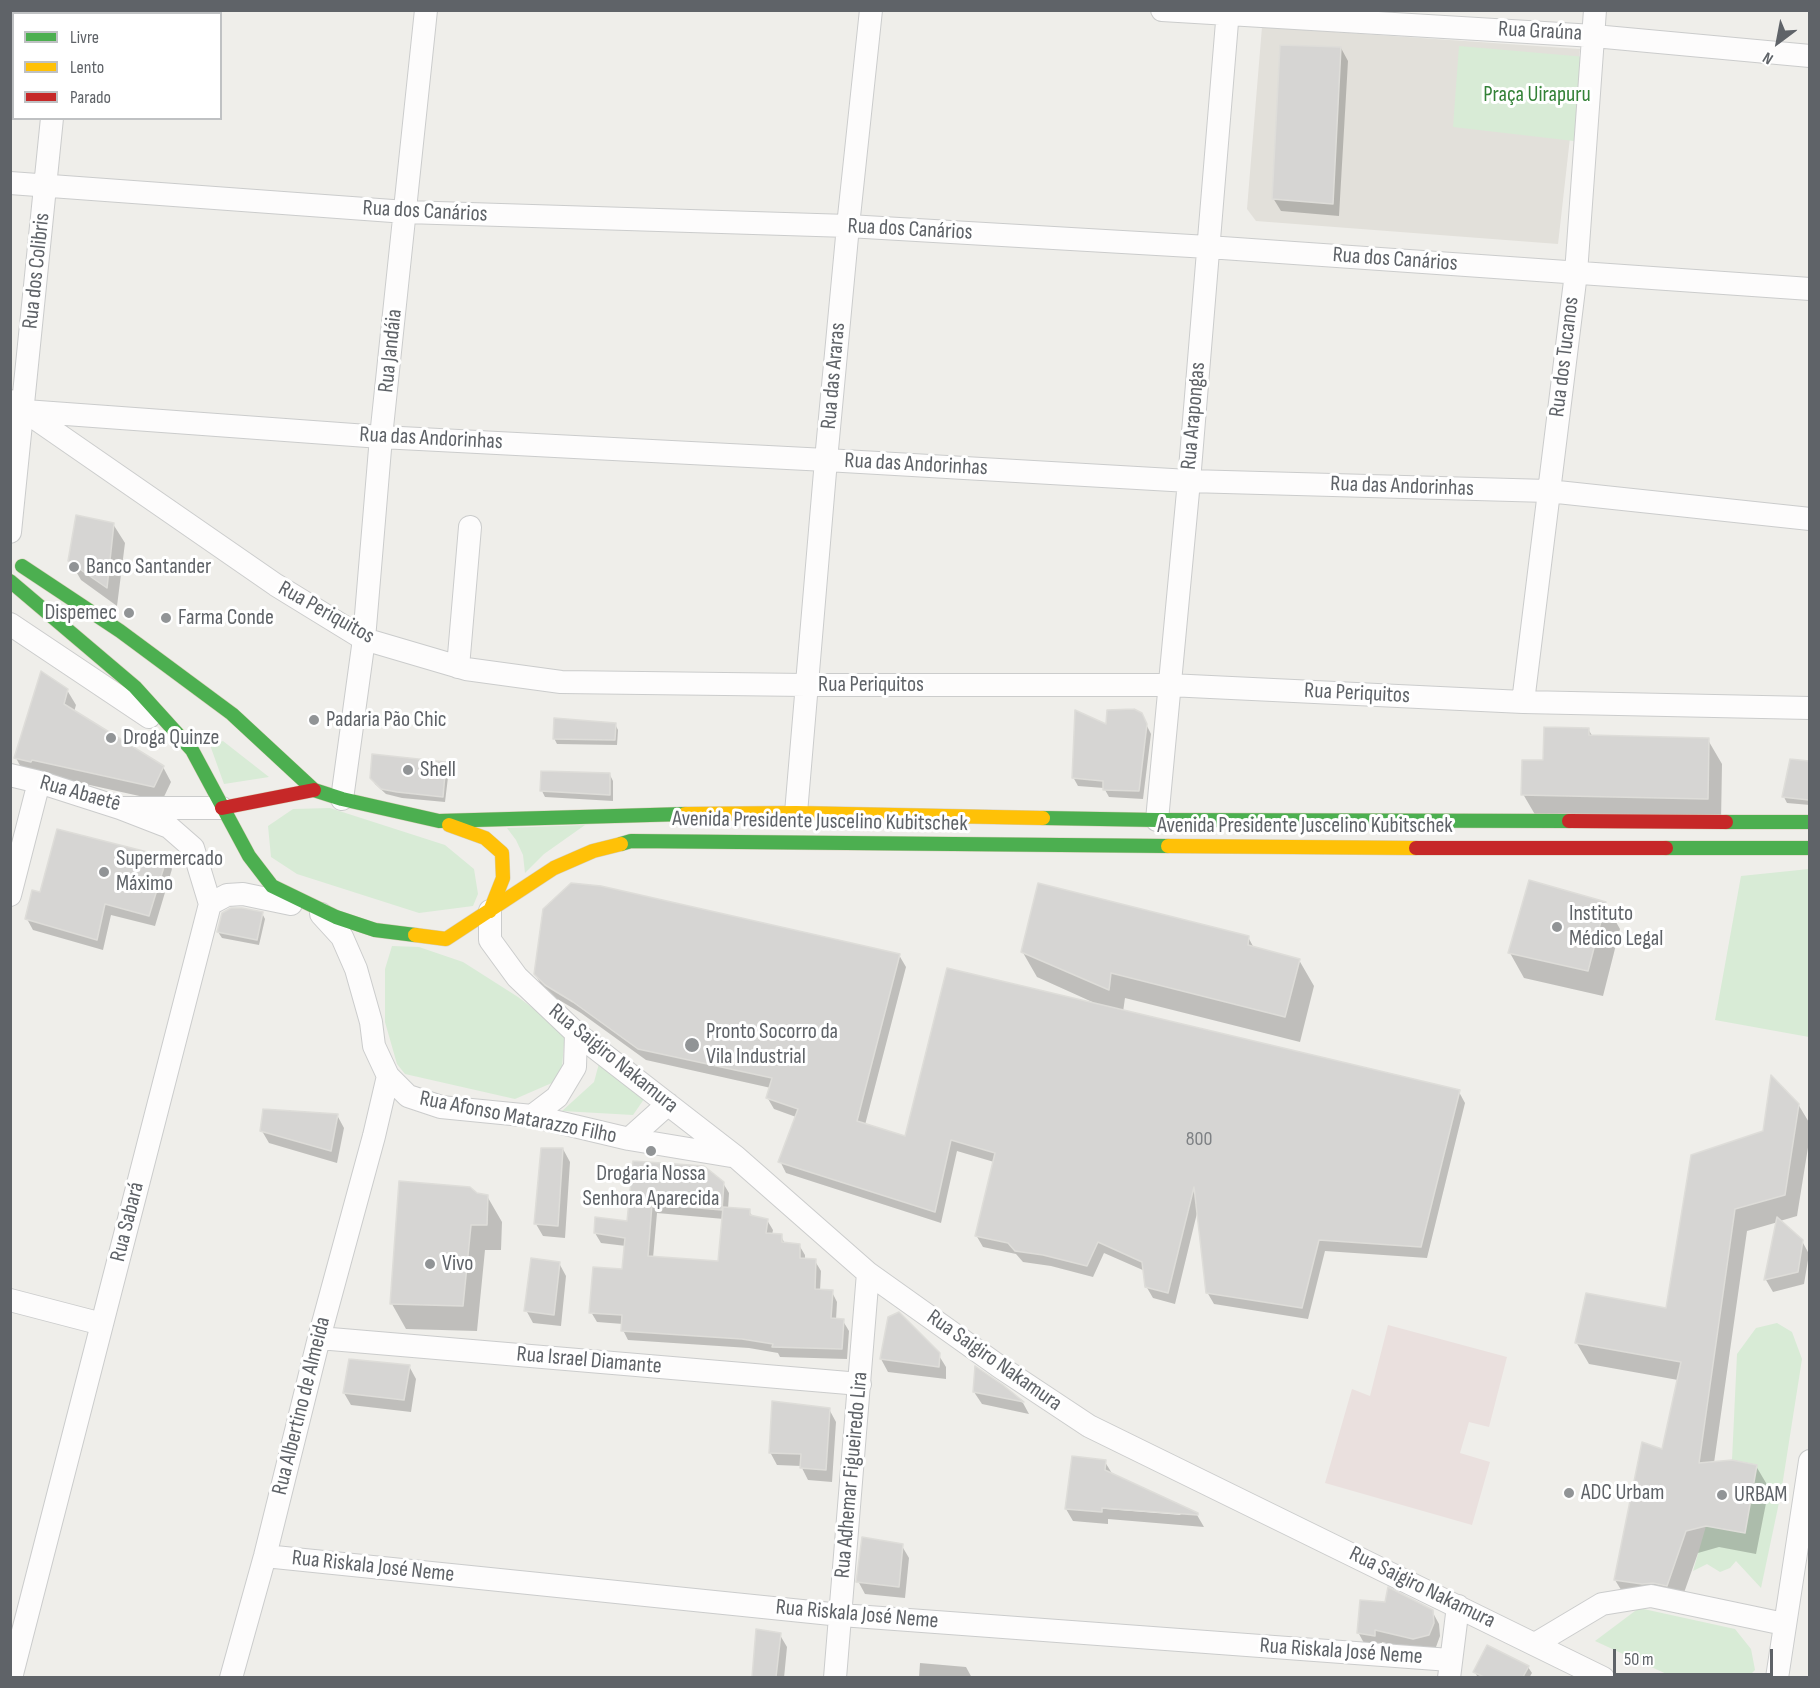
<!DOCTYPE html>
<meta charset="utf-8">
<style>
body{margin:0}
#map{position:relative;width:1820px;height:1688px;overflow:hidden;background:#efeeea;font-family:"Sofia Sans Condensed",sans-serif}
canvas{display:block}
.frame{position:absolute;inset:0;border:12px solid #5f6368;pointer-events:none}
.legend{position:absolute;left:12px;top:12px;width:210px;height:108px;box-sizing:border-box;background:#fff;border:2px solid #bfc1c3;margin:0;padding:8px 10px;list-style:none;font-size:18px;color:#5f6368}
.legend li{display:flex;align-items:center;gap:12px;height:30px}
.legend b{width:30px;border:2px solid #bfc1c3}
.north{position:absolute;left:1748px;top:12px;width:60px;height:60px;-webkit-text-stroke:4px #fff;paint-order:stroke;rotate:212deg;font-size:16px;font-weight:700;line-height:24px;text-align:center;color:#5f6368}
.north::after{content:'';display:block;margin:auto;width:21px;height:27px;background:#5f6368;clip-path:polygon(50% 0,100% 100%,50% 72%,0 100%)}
.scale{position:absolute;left:1613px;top:1649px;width:160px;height:27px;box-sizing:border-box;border:3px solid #5f6368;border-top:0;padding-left:8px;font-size:18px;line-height:21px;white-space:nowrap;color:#5f6368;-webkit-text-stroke:4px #fff;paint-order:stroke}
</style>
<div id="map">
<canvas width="1820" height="1688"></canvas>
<div class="frame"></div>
<ul class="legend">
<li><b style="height:8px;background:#4caf50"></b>Livre</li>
<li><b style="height:8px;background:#ffc107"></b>Lento</li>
<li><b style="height:8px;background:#c62828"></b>Parado</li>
</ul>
<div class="north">N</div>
<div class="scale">50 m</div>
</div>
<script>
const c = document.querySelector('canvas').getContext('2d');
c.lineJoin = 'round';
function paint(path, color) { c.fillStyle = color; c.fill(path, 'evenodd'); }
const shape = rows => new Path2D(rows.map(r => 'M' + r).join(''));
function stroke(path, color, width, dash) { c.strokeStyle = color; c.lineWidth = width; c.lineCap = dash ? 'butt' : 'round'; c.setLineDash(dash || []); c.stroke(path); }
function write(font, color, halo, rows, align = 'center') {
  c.font = font + ' "Sofia Sans Condensed",sans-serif'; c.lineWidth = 6; c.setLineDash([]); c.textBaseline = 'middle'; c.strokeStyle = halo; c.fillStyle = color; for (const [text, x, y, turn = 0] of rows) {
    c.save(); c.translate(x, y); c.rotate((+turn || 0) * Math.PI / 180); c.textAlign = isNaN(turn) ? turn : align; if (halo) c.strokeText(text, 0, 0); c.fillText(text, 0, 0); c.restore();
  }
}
const education = shape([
 [1262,27,1580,49,1558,244,1256,221,1247,209]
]);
const medical = shape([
 [1388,1325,1507,1357,1489,1427,1469,1422,1460,1453,1490,1462,1472,1525,1325,1483,1352,1389,1370,1396]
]);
const green = shape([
 [1459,46,1586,57,1574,141,1453,127],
 [223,741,269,777,224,784,210,745],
 [330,808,445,845,474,869,478,894,473,906,419,913,297,874,271,857,268,826,293,809],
 [585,825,544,854,525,873,523,855,516,840,507,828],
 [1809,869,1809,1037,1715,1020,1741,876],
 [392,946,419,947,463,962,518,997,565,1032,561,1079,515,1099,405,1074,397,1064,385,1022,385,969],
 [601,1056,649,1092,633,1115,562,1111,594,1082],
 [1777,1323,1792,1332,1802,1359,1781,1493,1761,1588,1736,1561,1730,1568,1720,1572,1707,1564,1693,1571,1706,1526,1745,1533,1757,1465,1732,1460,1737,1354,1756,1328],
 [1639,1608,1735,1629,1751,1649,1755,1670,1748,1677,1673,1677,1595,1641]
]);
const shadow = shape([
 [10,10,41,10,41,14,14,14,14,69,10,68],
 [1341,48,1348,61,1339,216,1281,211,1273,198],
 [113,524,125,543,117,606,81,580,70,561],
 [67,690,76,705,74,712,163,767,171,782,162,801,40,774,24,773,16,758],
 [1141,714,1151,734,1143,799,1109,797,1104,788,1078,786,1073,777,1108,726],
 [615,724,618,730,617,745,557,744,554,738],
 [1588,729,1593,737,1708,740,1722,764,1721,822,1537,818,1523,794,1545,762],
 [1791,761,1810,763,1810,805,1787,803,1784,797],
 [445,763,449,769,445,802,402,798,386,794,375,784,372,778],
 [610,775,613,781,613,801,545,797,542,791],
 [166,858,172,869,155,926,111,915,103,950,33,930,27,919,41,894],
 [1605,903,1620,929,1603,996,1524,978,1510,953],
 [262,913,265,919,259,945,222,938,218,932],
 [1248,937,1254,948,1299,960,1314,986,1300,1042,1125,998,1123,1012,1459,1092,1465,1103,1427,1258,1325,1251,1308,1319,1214,1304,1207,1292,1198,1209,1175,1304,1153,1298,1146,1286,1145,1271,1104,1253,1093,1277,1051,1266,1023,1262,1016,1254,983,1247,976,1235,994,1162,957,1151,941,1223,786,1173,780,1161,796,1117,774,1109,767,1097,771,1088,646,1060,581,1013,554,997,542,986,535,974,899,955,906,967,865,1125,906,1138,1099,1005,1037,977,1022,951],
 [1798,1104,1810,1124,1810,1135,1797,1216,1780,1221,1802,1241,1809,1254,1804,1284,1773,1292,1766,1280,1778,1222,1747,1231,1714,1463,1756,1466,1769,1488,1756,1554,1719,1547,1698,1553,1679,1607,1628,1601,1615,1580,1664,1451,1678,1380,1589,1364,1576,1342,1667,1309,1764,1132],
 [337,1115,344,1128,337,1163,269,1143,262,1131],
 [563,1149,570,1162,565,1238,543,1236,536,1224],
 [635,1163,723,1183,729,1193,728,1209,749,1211,753,1217,767,1220,773,1230,772,1235,781,1236,785,1244,799,1245,805,1255,805,1260,815,1261,821,1271,820,1291,832,1292,837,1302,836,1320,843,1321,849,1331,847,1359,780,1357,778,1353,749,1348,628,1340,623,1330,623,1324,597,1322,591,1312,623,1270,626,1246,601,1243,595,1233,628,1223],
 [657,1213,724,1219,719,1263,653,1258],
 [477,1195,487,1196,502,1222,501,1250,485,1250,477,1331,406,1329,392,1304],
 [559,1263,566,1276,561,1326,533,1323,526,1310],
 [938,1354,946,1367,946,1379,888,1372,881,1359],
 [409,1366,416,1379,411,1412,351,1405,344,1393],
 [1002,1387,1023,1403,1029,1414,982,1404,974,1392],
 [829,1409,836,1422,832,1482,808,1480,801,1466,777,1465,770,1452],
 [1105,1462,1113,1475,1197,1515,1204,1527,1108,1519,1108,1524,1073,1521,1066,1509],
 [1095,1505,1178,1512,1181,1515,1094,1508],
 [902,1546,909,1558,905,1598,865,1594,858,1581],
 [1432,1611,1439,1624,1440,1636,1436,1647,1421,1651,1382,1642,1381,1647,1365,1645,1358,1632],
 [758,1631,780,1635,787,1647,784,1678,754,1678],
 [920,1663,966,1667,972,1678,919,1678],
 [1528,1667,1532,1673,1529,1678,1478,1678,1475,1672]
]);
const building = shape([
 [1280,45,1341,47,1333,204,1272,199,1280,45],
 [76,515,114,523,107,588,68,561,76,515],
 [41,671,68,689,64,704,164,766,154,787,32,760,31,762,14,758,41,671],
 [1134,709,1142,713,1147,724,1139,791,1103,790,1103,781,1072,778,1075,710,1106,724,1107,710,1134,709],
 [554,718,616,723,615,740,553,739,554,718],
 [1544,727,1589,728,1589,735,1709,738,1708,799,1521,795,1522,760,1543,760,1544,727],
 [372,754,446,762,443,797,397,792,381,789,370,778,372,754],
 [1790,759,1809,761,1809,800,1782,797,1790,759],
 [541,771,610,773,610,795,540,791,541,771],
 [57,829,167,857,149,916,105,904,97,940,25,919,32,890,40,892,57,829],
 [1529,880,1606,902,1588,971,1508,953,1529,880],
 [571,883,601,886,900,954,857,1121,905,1136,947,968,1460,1090,1421,1247,1319,1240,1302,1308,1206,1293,1194,1187,1168,1293,1145,1287,1142,1262,1098,1242,1087,1266,1043,1255,1015,1251,1008,1243,975,1236,995,1153,951,1140,935,1212,778,1162,798,1109,766,1098,772,1078,638,1049,573,1002,545,985,534,974,543,909,571,883],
 [1038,883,1249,936,1248,945,1300,959,1285,1017,1111,973,1109,990,1021,952,1038,883],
 [231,908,242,908,263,912,257,940,217,932,222,913,231,908],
 [1771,1075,1799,1104,1785,1195,1735,1209,1699,1463,1732,1460,1757,1465,1745,1533,1706,1526,1686,1531,1667,1586,1653,1583,1642,1584,1614,1580,1642,1442,1662,1449,1681,1362,1575,1343,1586,1293,1666,1308,1691,1155,1763,1131,1771,1075],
 [263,1109,338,1114,331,1151,260,1131,263,1109],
 [541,1148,563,1148,558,1226,534,1224,541,1148],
 [633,1161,704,1166,724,1182,722,1210,652,1204,648,1256,718,1261,723,1207,750,1209,750,1215,768,1219,766,1233,782,1234,782,1242,800,1244,800,1258,816,1259,815,1289,833,1290,831,1318,844,1319,842,1349,772,1347,773,1344,742,1339,621,1331,622,1315,589,1313,593,1267,622,1269,625,1238,594,1233,595,1217,627,1221,633,1161],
 [399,1181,470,1187,477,1193,488,1195,487,1225,471,1225,463,1306,390,1304,399,1181],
 [1777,1217,1803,1240,1798,1272,1764,1280,1777,1217],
 [531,1258,560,1262,554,1315,524,1311,531,1258],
 [899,1312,940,1353,939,1367,880,1359,888,1317,899,1312],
 [349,1359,410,1365,404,1400,343,1393,349,1359],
 [975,1366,1003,1385,1024,1402,973,1392,975,1366],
 [772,1401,830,1408,826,1470,800,1468,801,1454,769,1453,772,1401],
 [1072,1456,1106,1460,1105,1470,1198,1513,1198,1515,1102,1508,1102,1512,1065,1509,1072,1456],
 [862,1537,903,1544,899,1587,856,1582,862,1537],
 [1388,1587,1433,1610,1434,1623,1429,1635,1413,1639,1375,1630,1375,1636,1357,1633,1360,1600,1385,1602,1388,1587],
 [756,1629,781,1633,776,1677,752,1677,756,1629],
 [1487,1645,1529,1666,1523,1677,1484,1677,1473,1672,1487,1645]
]);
const street = shape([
 [1162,10,1594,36,1810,56],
 [62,14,62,10],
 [10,183,406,212,848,226,1208,247,1810,289],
 [10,401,276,585,364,639,466,669,561,682,806,685,1169,685,1523,702,1810,708],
 [25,411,381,437,826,460,1189,481,1548,491,1810,519],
 [10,532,52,118],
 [10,624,149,717],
 [458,667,470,527],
 [1523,702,1576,273,1595,10],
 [10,775,39,782,120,808,222,808],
 [342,799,364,639,381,437,426,10],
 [796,813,826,460,848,226,871,10],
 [1157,820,1189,481,1228,10],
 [10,895,39,782],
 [210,904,227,895,243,894,291,904],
 [490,911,490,940,517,977,576,1033,736,1157,868,1273,1000,1367,1089,1426,1603,1678],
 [321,914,342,937,356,969,371,1022,374,1046,388,1076,408,1096,441,1107,532,1116,629,1139,731,1156],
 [532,1116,557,1097,575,1067,576,1033],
 [629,1139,668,1104],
 [10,1300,102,1324],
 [319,1338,860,1384],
 [265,1556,841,1615,1450,1660],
 [1535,1644,1602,1604,1651,1596,1784,1624],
 [11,1678,210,904,193,848,169,827,120,808],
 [231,1678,265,1556,319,1338,374,1136,388,1076],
 [835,1678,868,1273],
 [1449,1678,1458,1606],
 [1777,1678,1810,1461]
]);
const fast = shape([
 [22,566,120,631,232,714,314,790,342,799,439,821,685,814],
 [10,581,135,687,192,750,249,856,272,886,336,917,375,930,415,935],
 [1043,818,1157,820,1569,821],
 [1726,822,1810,822],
 [621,844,631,841,1168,846],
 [1666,848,1810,848]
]);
const slow = shape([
 [685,814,796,813,1043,818],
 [449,825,485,838,502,853,503,878,490,911],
 [1168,846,1416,848],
 [415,935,446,939,554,868,593,851,621,844]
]);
const jam = shape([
 [222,808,314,790],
 [1569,821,1726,822],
 [1416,848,1666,848]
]);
const markers = [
 [74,567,6,"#919496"],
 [129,613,6,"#919496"],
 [166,618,6,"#919496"],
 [314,720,6,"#919496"],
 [111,738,6,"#919496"],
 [408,770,6,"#919496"],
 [104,872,6,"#919496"],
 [1557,927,6,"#919496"],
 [692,1045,8,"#919496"],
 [651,1151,6,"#919496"],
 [430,1264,6,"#919496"],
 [1569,1493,6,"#919496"],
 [1722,1495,6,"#919496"]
];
const numberNames = [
 ["800",1199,1140]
];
const streetNames = [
 ["Rua Graúna",1540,32,3],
 ["Rua dos Canários",425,212,3],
 ["Rua dos Canários",910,230,3],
 ["Rua dos Canários",1395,260,4],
 ["Rua dos Colibris",37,271,-84],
 ["Rua Jandáia",391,351,-84],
 ["Rua dos Tucanos",1565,357,-83],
 ["Rua das Araras",834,376,-85],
 ["Rua Arapongas",1194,416,-85],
 ["Rua das Andorinhas",431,439,3],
 ["Rua das Andorinhas",916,465,3],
 ["Rua das Andorinhas",1402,487,2],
 ["Rua Periquitos",326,613,29],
 ["Rua Periquitos",871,685],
 ["Rua Periquitos",1357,694,3],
 ["Rua Abaetê",80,794,16],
 ["Avenida Presidente Juscelino Kubitschek",820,822,1],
 ["Avenida Presidente Juscelino Kubitschek",1305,826],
 ["Rua Saigiro Nakamura",613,1059,39],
 ["Rua Afonso Matarazzo Filho",518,1118,11],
 ["Rua Sabará",128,1222,-76],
 ["Rua Israel Diamante",589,1361,5],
 ["Rua Saigiro Nakamura",994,1361,35],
 ["Rua Albertino de Almeida",302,1406,-76],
 ["Rua Adhemar Figueiredo Lira",852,1475,-85],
 ["Rua Riskala José Neme",373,1567,6],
 ["Rua Saigiro Nakamura",1422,1588,26],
 ["Rua Riskala José Neme",857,1615,5],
 ["Rua Riskala José Neme",1341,1652,4]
];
const parkNames = [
 ["Praça Uirapuru",1537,95]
];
const poiNames = [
 ["Banco Santander",86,567],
 ["Dispemec",117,613,"right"],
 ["Farma Conde",178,618],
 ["Padaria Pão Chic",326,720],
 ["Droga Quinze",123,738],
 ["Shell",420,770],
 ["Supermercado",116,859],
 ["Máximo",116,884],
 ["Instituto",1569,914],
 ["Médico Legal",1569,939],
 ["Pronto Socorro da",706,1032],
 ["Vila Industrial",706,1057],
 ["Drogaria Nossa",651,1174,"center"],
 ["Senhora Aparecida",651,1199,"center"],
 ["Vivo",442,1264],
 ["ADC Urbam",1581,1493],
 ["URBAM",1734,1495]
];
paint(education, '#e2e0da');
paint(medical, '#eae0de');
paint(green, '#d8ebd6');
paint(shadow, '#0003');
paint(building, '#d6d5d3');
stroke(building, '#deddd9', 1.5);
stroke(street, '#cbcccc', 24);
stroke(fast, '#d7ceb8', 15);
stroke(slow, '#d7ceb8', 15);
stroke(jam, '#d7ceb8', 15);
stroke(street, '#fdfcfc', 22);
stroke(fast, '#4caf50', 14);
stroke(slow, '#ffc107', 14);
stroke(jam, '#c62828', 14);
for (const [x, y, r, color] of markers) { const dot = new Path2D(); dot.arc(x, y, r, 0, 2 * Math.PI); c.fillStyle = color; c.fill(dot); stroke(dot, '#fff', 2); }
write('20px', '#7e8184', null, numberNames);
write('22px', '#5f6368', '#fff', streetNames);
write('22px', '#348238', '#fff', parkNames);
write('22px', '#5f6368', '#fff', poiNames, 'left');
</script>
